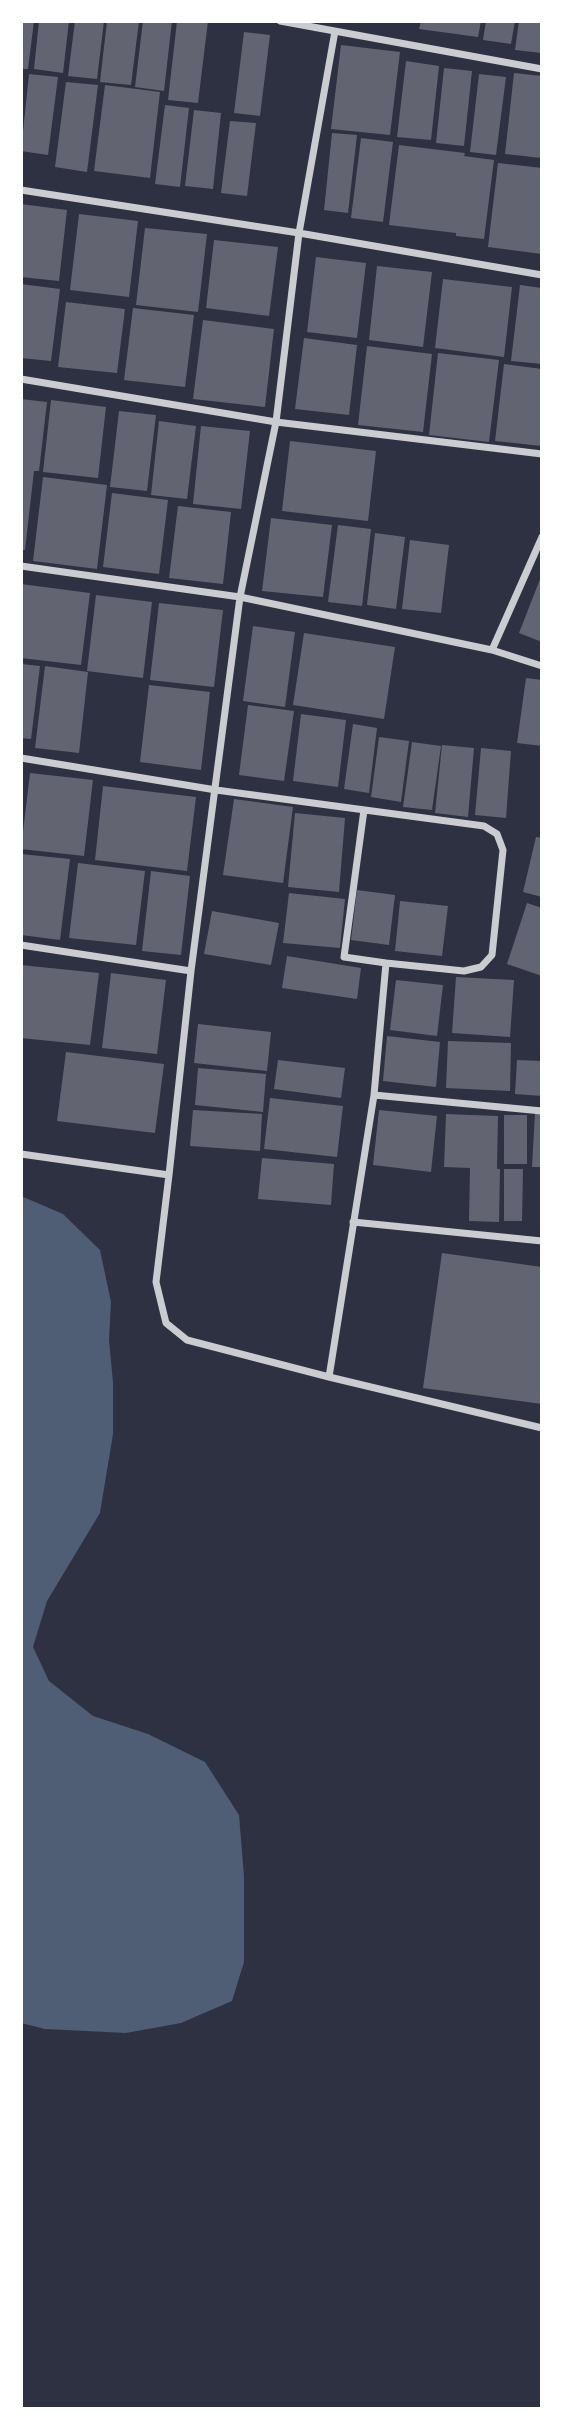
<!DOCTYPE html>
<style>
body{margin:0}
#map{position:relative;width:563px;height:2430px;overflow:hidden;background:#2d3142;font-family:"Open Sans",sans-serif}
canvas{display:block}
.frame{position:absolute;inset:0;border:23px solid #fff;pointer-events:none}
</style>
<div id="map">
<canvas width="563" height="2430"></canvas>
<div class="frame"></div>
</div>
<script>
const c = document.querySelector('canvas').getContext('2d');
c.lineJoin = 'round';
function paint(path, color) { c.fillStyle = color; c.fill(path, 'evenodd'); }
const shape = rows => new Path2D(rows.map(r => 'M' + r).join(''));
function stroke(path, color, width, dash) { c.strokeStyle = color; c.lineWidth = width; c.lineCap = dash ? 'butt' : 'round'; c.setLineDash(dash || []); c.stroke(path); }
const water = shape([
 [21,1196,63,1214,100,1250,111,1302,109,1340,113,1382,113,1434,100,1513,47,1601,33,1647,49,1681,93,1716,148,1734,205,1762,239,1815,244,1876,244,1962,232,2001,181,2023,126,2033,45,2029,21,2023]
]);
const building = shape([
 [21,21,34,21,28,69,21,69],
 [39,21,69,21,63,73,34,69],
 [75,21,104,21,97,79,68,76],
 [107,21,139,21,131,85,100,82],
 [143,21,172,21,164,91,135,87],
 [177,21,208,21,198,103,168,100],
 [421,21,481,21,478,37,419,29],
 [486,21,515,21,511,44,483,40],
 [519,21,542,21,542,53,515,50],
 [244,32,270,35,260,116,234,113],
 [341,45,400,52,390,135,331,129],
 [406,61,439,66,431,140,397,137],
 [444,68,472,71,464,146,436,143],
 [514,73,542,76,542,158,505,154],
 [29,74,58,77,48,155,21,151],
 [479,74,506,77,496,155,470,152],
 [66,82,98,85,87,172,55,167],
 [105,85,160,92,150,178,94,171],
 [165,105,189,108,180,187,155,184],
 [194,110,221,113,213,189,185,186],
 [230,121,256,123,247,196,221,193],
 [332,133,357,135,348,213,324,210],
 [361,138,393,142,383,222,351,218],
 [399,145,465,153,464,156,494,160,484,239,456,236,456,233,389,225],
 [498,163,542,168,542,254,488,247],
 [21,204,67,210,59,281,21,277],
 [79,214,138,221,129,297,70,290],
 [145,228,207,234,198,312,136,305],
 [214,240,278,247,269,316,206,308],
 [316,257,366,263,357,338,307,332],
 [377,266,432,272,423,347,369,340],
 [443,279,512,287,504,357,435,348],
 [21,284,60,289,51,361,21,358],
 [520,285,542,288,542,364,511,361],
 [66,302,125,309,117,373,58,367],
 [133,308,194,315,185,387,124,380],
 [203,320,274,329,265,407,193,399],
 [304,338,357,345,349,415,295,409],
 [367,346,432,354,423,432,358,425],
 [438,353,499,360,489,442,429,435],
 [504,364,542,369,542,446,495,441],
 [21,399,47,402,39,471,34,471,25,550,21,550],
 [51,400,106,407,98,478,43,472],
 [119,411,156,415,147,491,110,487],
 [159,421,196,426,187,499,151,495],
 [201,426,250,431,241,509,193,504],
 [290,441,376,451,368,521,282,511],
 [43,477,107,485,97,569,33,561],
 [112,493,168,500,159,574,103,567],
 [178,506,231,512,223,584,169,578],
 [271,518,332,525,323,597,262,591],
 [338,525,371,529,362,606,328,602],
 [375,533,405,537,396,609,367,605],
 [410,540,449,545,441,613,402,609],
 [542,574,542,642,519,633],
 [21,584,90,593,81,665,21,658],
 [96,595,152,602,143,678,87,671],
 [159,603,223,610,214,687,150,680],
 [253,626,295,632,285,707,243,701],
 [304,633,395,647,384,719,293,705],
 [21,664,40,666,31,739,21,738],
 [45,666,88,672,79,753,35,748],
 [526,678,542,680,542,746,517,743],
 [149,685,210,692,201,770,140,762],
 [248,705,294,711,284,781,239,775],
 [301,714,346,720,338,787,293,781],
 [353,724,377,728,369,793,344,789],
 [379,737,409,741,401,802,371,797],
 [412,742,441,746,432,810,403,807],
 [442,745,474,748,468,817,435,813],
 [481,748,511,751,506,818,475,815],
 [30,773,93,780,84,856,21,849],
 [103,786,196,797,187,871,95,860],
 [234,799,293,807,283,883,223,875],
 [295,813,345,818,339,892,288,887],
 [536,837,542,838,542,897,523,892],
 [21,854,70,859,60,940,21,935],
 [78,863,145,871,136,945,69,938],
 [151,871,190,876,181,955,142,951],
 [357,890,395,895,389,945,351,940],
 [289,893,345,899,340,948,283,943],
 [400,901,448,906,442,956,395,951],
 [527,903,542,908,542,976,507,964],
 [212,911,279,923,271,965,204,954],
 [287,956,361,968,357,999,282,988],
 [21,965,99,973,90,1045,21,1038],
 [111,973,166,980,157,1054,102,1048],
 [456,977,514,980,510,1037,452,1033],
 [396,980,443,985,437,1036,390,1030],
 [198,1024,271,1032,267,1071,194,1063],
 [387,1036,440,1042,436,1087,383,1081],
 [448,1041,511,1043,510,1091,446,1088],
 [66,1052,164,1064,155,1133,57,1121],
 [278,1060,345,1068,341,1098,274,1089],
 [517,1060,542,1061,542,1096,515,1094],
 [198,1068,266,1074,263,1112,195,1105],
 [270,1098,343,1106,337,1157,264,1149],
 [193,1110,262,1114,260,1151,190,1146],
 [379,1110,437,1116,431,1172,373,1165],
 [535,1113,542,1113,542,1167,532,1167],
 [446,1114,498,1116,497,1169,500,1169,499,1222,469,1221,470,1168,444,1167],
 [504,1115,527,1115,527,1164,504,1164],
 [262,1158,334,1164,331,1205,258,1199],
 [504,1169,523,1169,522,1221,504,1221],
 [442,1253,542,1267,542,1404,423,1388]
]);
const minor = shape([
 [280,21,542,69],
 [21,190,299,233,542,275],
 [21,379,276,422,542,454],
 [21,566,240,597,492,650,542,666],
 [492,650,542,537],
 [21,758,216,790,484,826,497,834,503,850,492,955,481,967,464,971,386,963],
 [21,945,191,971],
 [374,1095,542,1111],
 [21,1154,169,1175,156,1282,166,1323,187,1340,329,1377,542,1428],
 [169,1175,191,971,240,597,276,422,299,233,335,31],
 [353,1222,542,1241],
 [329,1377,374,1095,386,963,344,957,364,810]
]);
paint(water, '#4f5d75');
paint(building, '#626471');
stroke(minor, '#caccd0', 7);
</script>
